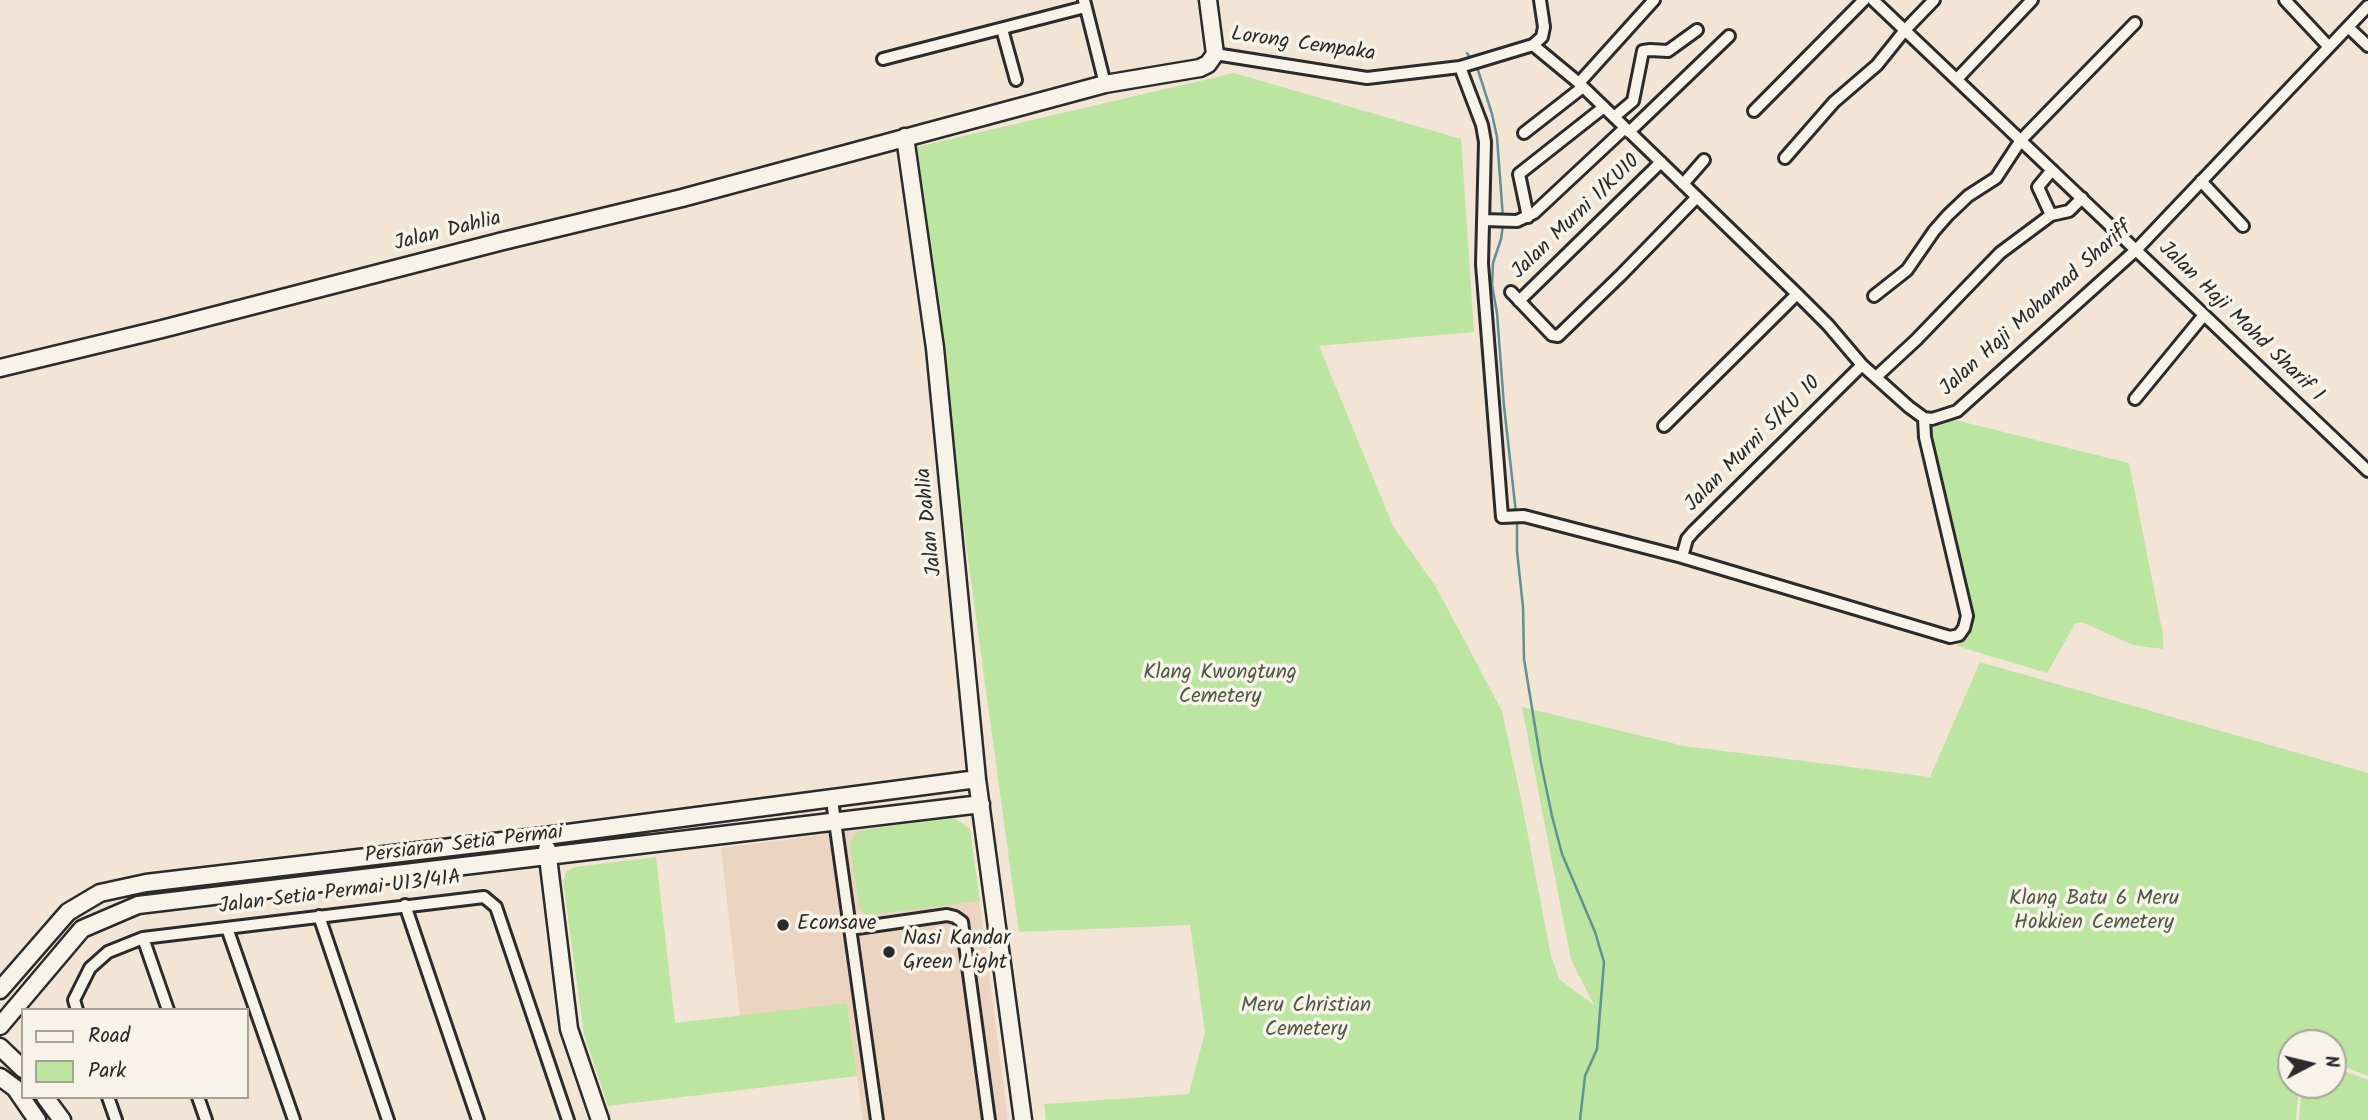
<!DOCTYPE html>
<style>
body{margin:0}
#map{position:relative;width:2368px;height:1120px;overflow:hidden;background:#f2e5d6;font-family:Kalam,sans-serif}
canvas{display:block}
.legend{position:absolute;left:21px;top:1008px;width:228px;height:91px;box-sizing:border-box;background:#f7f3e8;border:2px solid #a5a39c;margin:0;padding:9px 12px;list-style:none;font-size:21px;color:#2b2b2b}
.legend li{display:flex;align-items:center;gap:14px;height:35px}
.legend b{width:35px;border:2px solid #a5a39c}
.north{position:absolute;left:2277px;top:1029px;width:70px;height:70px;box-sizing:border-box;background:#f7f3e8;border:2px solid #a5a39c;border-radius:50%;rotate:83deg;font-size:19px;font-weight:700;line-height:28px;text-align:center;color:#2b2b2b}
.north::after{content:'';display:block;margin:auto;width:24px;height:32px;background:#2b2b2b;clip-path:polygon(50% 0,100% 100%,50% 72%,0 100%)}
</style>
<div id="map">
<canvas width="2368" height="1120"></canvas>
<ul class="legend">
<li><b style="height:9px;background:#f7f3e8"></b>Road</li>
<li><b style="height:19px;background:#bce5a1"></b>Park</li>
</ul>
<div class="north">N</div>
</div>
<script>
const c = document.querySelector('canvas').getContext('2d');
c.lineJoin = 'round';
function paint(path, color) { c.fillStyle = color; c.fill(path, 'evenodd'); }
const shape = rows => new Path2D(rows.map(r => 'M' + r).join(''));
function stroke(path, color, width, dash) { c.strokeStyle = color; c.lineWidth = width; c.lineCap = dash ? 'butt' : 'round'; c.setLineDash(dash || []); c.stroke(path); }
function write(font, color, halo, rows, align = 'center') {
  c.font = font + ' Kalam,sans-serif'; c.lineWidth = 7; c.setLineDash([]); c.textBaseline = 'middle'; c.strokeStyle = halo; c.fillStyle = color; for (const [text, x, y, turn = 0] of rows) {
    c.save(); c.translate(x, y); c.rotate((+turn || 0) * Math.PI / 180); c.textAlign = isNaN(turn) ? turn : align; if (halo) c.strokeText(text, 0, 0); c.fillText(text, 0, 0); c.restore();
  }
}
const built = shape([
 [954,818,970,829,1008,1120,863,1120,847,1003,740,1016,721,848]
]);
const green = shape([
 [1234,73,1461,139,1474,332,1319,346,1393,526,1436,587,1502,711,1521,799,1551,956,1559,979,1594,1005,1571,960,1522,707,1684,746,1930,777,1980,662,2368,773,2368,1076,2333,1062,2333,1043,2291,1043,2291,1085,2299,1085,2296,1120,1046,1120,1044,1104,1189,1094,1205,1032,1190,925,1019,932,912,148],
 [1951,419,2129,463,2163,635,2163,649,2133,645,2082,622,2075,624,2047,673,1957,646,1974,619,1929,437,1932,426],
 [954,818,970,829,980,901,868,915,860,910,849,843,859,830],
 [656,857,675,1023,847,1003,857,1076,608,1106,584,1035,563,881,567,871,575,867],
 [2333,1067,2368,1080,2368,1120,2299,1120,2302,1085,2333,1085]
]);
const stream = shape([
 [1467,53,1471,59],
 [1477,67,1492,114,1497,137,1503,218],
 [1503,225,1501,239,1493,263,1492,285,1497,313,1504,406,1516,513],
 [1517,519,1517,551,1523,607,1524,659,1541,763,1552,816,1562,854,1595,932,1604,962,1597,1049,1585,1076,1580,1120]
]);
const street = shape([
 [1084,0,1105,84],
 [1873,0,2368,471],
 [2285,0,2329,47],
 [2348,27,2368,46],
 [1002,29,1016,80],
 [1533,45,1579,83,1797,294,1828,325,1862,365,1909,407,1924,418,1932,419,1957,411,2136,250,2368,6],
 [1215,54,1367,78,1460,67,1533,45,1542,37,1544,27,1540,0],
 [883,59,1085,7],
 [1460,67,1482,125,1485,142,1482,264,1502,517,1524,516,1682,557,1950,637,1959,635,1964,628,1967,616,1925,437,1924,418],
 [1957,79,2032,0],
 [1579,83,1654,0],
 [1754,111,1864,0],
 [1614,117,1633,101,1643,51,1650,50,1668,51,1697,30],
 [1629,132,1729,36],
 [1524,133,1583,87],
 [1785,158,1834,102,1877,65,1905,30,1934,0],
 [2201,181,2243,226],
 [1683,184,1704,160],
 [2051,215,2038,187,2052,170],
 [1528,217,1519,174,1604,107],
 [1483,220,1517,221,1534,213,1625,128],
 [1511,292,1552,335,1558,336,1621,275,1697,197],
 [1874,296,1907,270,1934,231,1948,215,1968,196,1996,178,2021,140,2135,23],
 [1519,301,1661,162],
 [1876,377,1916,340,2000,253,2051,215,2069,211,2082,198],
 [2135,399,2204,315],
 [1664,426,1797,294],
 [1682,557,1687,539,1693,532,1862,365],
 [832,800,877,1120],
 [405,905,478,1120],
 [319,916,388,1120],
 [227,928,294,1120],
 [850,929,947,915,955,917,962,922,989,1120],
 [143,938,168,1010],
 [77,1010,74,1000,90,968,108,952,143,938,484,897,496,907,568,1120],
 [108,1097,116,1120],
 [198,1097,206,1120]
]);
const secondary = shape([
 [905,137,935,348,977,779,1023,1120],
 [0,368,162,329,503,241,682,198,1105,84,1200,68,1208,64,1215,54,1208,0],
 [547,849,569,1029,600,1120],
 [0,990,68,912,100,893,146,883,545,836,977,779],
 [0,1026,82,929,138,905,981,804],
 [0,1047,23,1069],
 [0,1077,15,1088,37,1120],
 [45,1097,62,1120]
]);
const markers = [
 [783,925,7,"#2b2b2b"],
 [889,952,7,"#2b2b2b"]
];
const streetNames = [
 ["Lorong Cempaka",1303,46,8],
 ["Jalan Murni 1/KU10",1577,218,-44],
 ["Jalan Dahlia",448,233,-14],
 ["Jalan Haji Mohamad Shariff",2037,310,-42],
 ["Jalan Haji Mohd Sharif 1",2240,323,44],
 ["Jalan Murni 5/KU 10",1754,445,-45],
 ["Jalan Dahlia",931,522,-96],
 ["Persiaran Setia Permai",464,846,-7],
 ["Jalan Setia Permai U13/41A",340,894,-7]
];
const parkNames = [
 ["Klang Kwongtung",1220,674],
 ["Cemetery",1220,698],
 ["Klang Batu 6 Meru",2094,900],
 ["Hokkien Cemetery",2094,924],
 ["Meru Christian",1306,1007],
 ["Cemetery",1306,1031]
];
const poiNames = [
 ["Econsave",797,925],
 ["Nasi Kandar",903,940],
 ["Green Light",903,964]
];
paint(built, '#ebd4c0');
paint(green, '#bce5a1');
stroke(stream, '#609195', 2.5);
stroke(street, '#2b2b2b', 16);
stroke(secondary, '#2b2b2b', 21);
stroke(street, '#f7f3e8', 10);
stroke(secondary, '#f7f3e8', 16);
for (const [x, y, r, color] of markers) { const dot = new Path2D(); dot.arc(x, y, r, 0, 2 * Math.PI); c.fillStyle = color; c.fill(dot); stroke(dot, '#f7f3e8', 2.5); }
write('21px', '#2b2b2b', '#f7f3e8', streetNames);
write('21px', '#4f5a48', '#f7f3e8', parkNames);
write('21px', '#2b2b2b', '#f7f3e8', poiNames, 'left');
</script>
